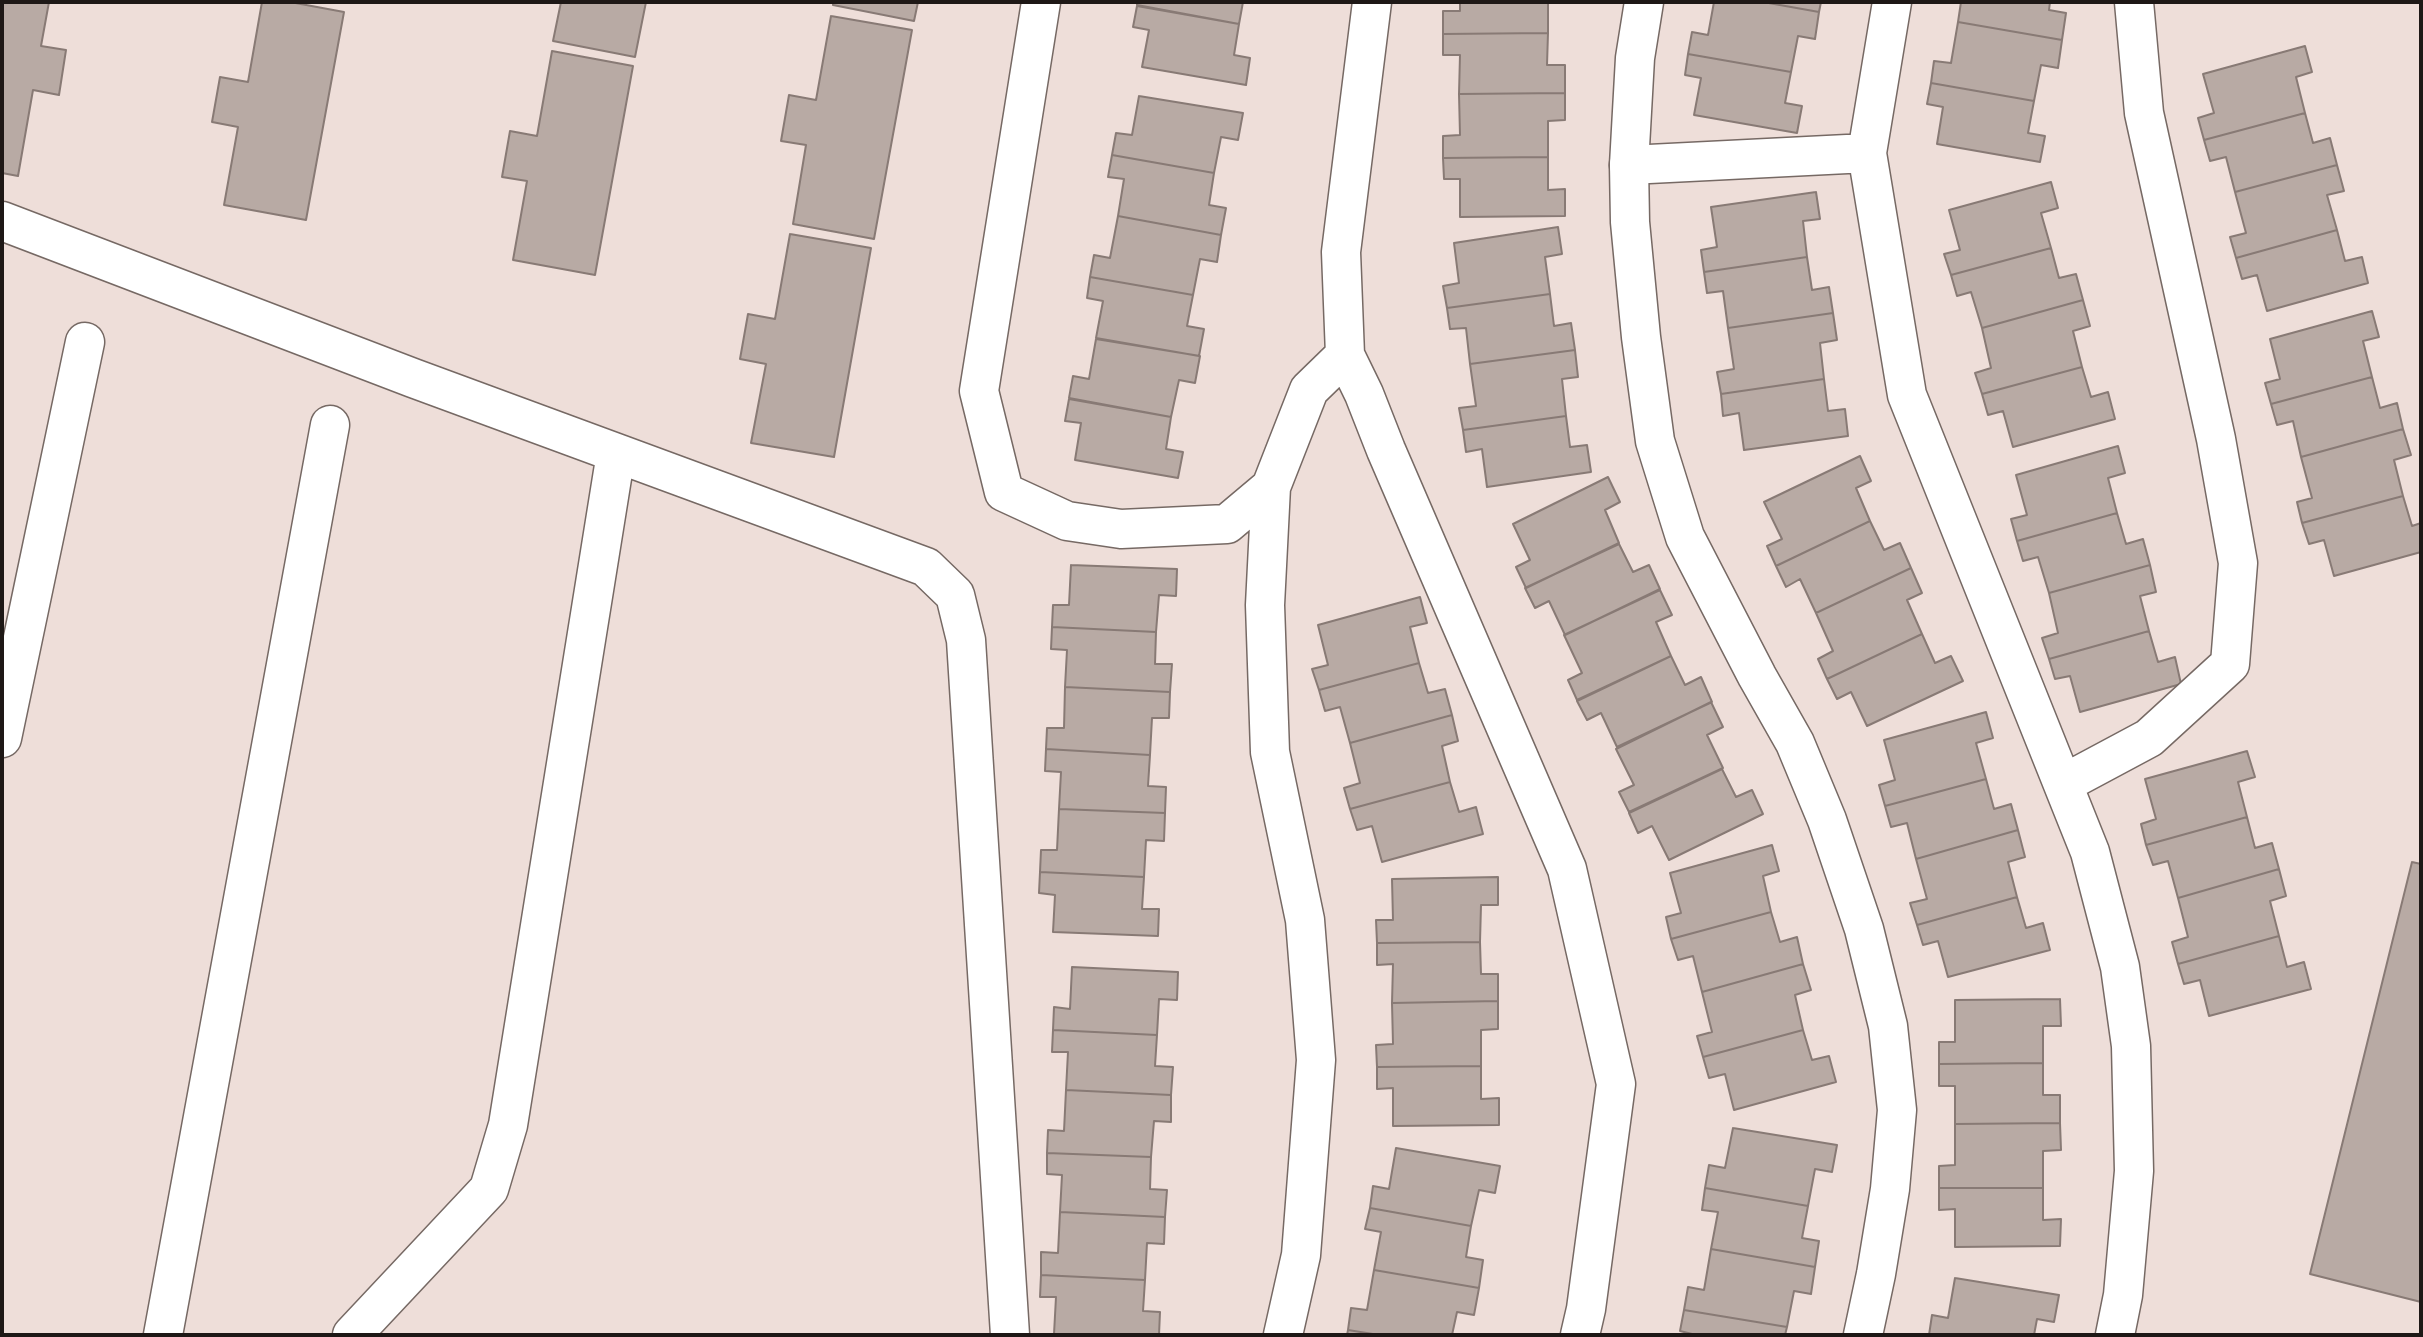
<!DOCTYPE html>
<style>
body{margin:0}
#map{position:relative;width:2423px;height:1337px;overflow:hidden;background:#eeded9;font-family:"Exo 2",sans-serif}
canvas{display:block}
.frame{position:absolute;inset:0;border:4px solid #1e1816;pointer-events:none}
</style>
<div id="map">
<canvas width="2423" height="1337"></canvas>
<div class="frame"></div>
</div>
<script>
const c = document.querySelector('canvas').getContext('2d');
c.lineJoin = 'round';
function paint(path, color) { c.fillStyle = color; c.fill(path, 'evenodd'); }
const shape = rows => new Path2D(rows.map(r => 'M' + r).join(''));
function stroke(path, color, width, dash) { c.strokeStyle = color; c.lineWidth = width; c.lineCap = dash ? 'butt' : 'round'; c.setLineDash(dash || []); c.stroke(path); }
const building = shape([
 [2,2,49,2,41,46,66,50,59,95,33,90,18,176,2,173,2,2],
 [262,2,290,2,344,12,306,220,224,205,238,127,212,122,220,77,248,82,262,2],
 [561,2,646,2,635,57,553,41,561,2],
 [833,2,918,2,914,21,833,5,833,2],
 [1137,2,1243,2,1239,24,1137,5,1137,2],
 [1460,2,1548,2,1548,33,1443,34,1443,11,1460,11,1460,2],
 [1714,2,1763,2,1819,12,1815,39,1798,36,1791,72,1688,54,1692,32,1708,35,1714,2],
 [1763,2,1821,2,1819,12,1763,2],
 [1961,2,2050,2,2049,10,2066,13,2062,40,1958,22,1961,2],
 [1137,6,1239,24,1234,55,1250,58,1246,85,1142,67,1149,30,1133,27,1137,6],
 [831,16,912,30,874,239,793,224,806,145,781,141,789,95,816,100,831,16],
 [1958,22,2062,40,2058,68,2041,65,2034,101,1931,83,1934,61,1951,63,1958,22],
 [1548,33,1547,65,1565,65,1565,93,1459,94,1460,55,1443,55,1443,34,1548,33],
 [2305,46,2312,72,2296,77,2305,113,2204,140,2198,118,2214,113,2203,74,2305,46],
 [552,51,633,66,595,275,513,260,527,181,502,177,510,131,537,136,552,51],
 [1688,54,1791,72,1785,103,1802,106,1797,133,1694,115,1701,78,1685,75,1688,54],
 [1931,83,2034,101,2028,133,2045,136,2040,162,1937,144,1943,107,1927,104,1931,83],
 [1565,93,1565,120,1548,121,1548,157,1443,158,1443,136,1460,135,1459,94,1565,93],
 [1139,96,1243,113,1238,140,1221,137,1214,173,1112,155,1116,133,1132,135,1139,96],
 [2305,113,2313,143,2330,138,2337,165,2235,192,2226,157,2210,161,2204,140,2305,113],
 [1112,155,1214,173,1209,205,1226,208,1221,235,1118,216,1124,179,1108,177,1112,155],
 [1548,157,1548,190,1565,189,1565,216,1460,217,1460,179,1444,179,1443,158,1548,157],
 [2337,165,2344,191,2327,195,2337,230,2236,258,2230,237,2246,233,2235,192,2337,165],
 [2051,182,2058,208,2041,213,2051,248,1951,275,1944,254,1960,250,1949,210,2051,182],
 [1816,192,1820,219,1803,221,1807,257,1704,272,1701,250,1717,247,1711,207,1816,192],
 [1118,216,1221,235,1217,262,1200,259,1193,295,1090,277,1094,255,1110,258,1118,216],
 [1558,227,1562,254,1545,257,1550,294,1447,308,1443,286,1459,283,1454,243,1558,227],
 [2337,230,2345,261,2362,257,2368,283,2267,311,2257,275,2242,279,2236,258,2337,230],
 [790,234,871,248,834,457,751,443,766,364,740,359,748,314,775,319,790,234],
 [2051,248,2059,278,2076,274,2083,300,1982,328,1971,292,1957,296,1951,275,2051,248],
 [1807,257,1812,290,1829,287,1833,313,1728,328,1723,291,1707,293,1704,272,1807,257],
 [1090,277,1193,295,1187,326,1204,329,1199,356,1096,338,1103,301,1087,298,1090,277],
 [1550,294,1554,326,1571,323,1575,350,1470,364,1466,328,1450,329,1447,308,1550,294],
 [2083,300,2090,326,2073,331,2082,367,1982,394,1975,373,1991,368,1982,328,2083,300],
 [2372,311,2379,337,2363,341,2372,377,2271,404,2265,383,2280,379,2270,339,2372,311],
 [1833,313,1837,340,1820,343,1824,379,1721,394,1717,372,1734,369,1728,328,1833,313],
 [1096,339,1200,356,1195,383,1179,380,1171,417,1069,398,1073,376,1089,379,1096,339],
 [1575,350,1578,377,1562,379,1566,416,1463,430,1459,408,1476,406,1470,364,1575,350],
 [2082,367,2091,397,2108,392,2115,419,2013,447,2003,411,1988,415,1982,394,2082,367],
 [2372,377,2380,408,2397,403,2403,429,2301,457,2293,421,2277,425,2271,404,2372,377],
 [1824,379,1828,411,1845,409,1848,436,1744,450,1739,413,1723,416,1721,394,1824,379],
 [1069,399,1171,417,1166,449,1183,452,1178,478,1075,460,1081,423,1065,421,1069,399],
 [1566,416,1570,447,1587,445,1591,472,1487,487,1482,449,1466,452,1463,430,1566,416],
 [2403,429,2411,455,2394,460,2403,496,2302,523,2297,502,2312,498,2301,457,2403,429],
 [2118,446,2125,473,2108,478,2117,513,2017,541,2011,519,2027,515,2016,475,2118,446],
 [1860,456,1871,481,1856,488,1870,521,1776,566,1767,546,1782,539,1764,502,1860,456],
 [1608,477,1620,502,1605,510,1619,543,1526,588,1516,567,1530,560,1513,524,1608,477],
 [2403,496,2412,526,2421,523,2421,552,2334,576,2324,540,2309,544,2302,523,2403,496],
 [2117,513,2126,544,2143,539,2150,565,2049,593,2038,557,2023,561,2017,541,2117,513],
 [1870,521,1884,550,1900,543,1911,568,1816,613,1800,579,1786,587,1776,566,1870,521],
 [1619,544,1633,572,1649,565,1660,589,1565,635,1549,601,1535,608,1525,588,1619,544],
 [1071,565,1177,569,1176,596,1159,595,1156,632,1052,627,1053,605,1069,605,1071,565],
 [2150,565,2156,592,2140,596,2149,631,2049,659,2042,638,2058,633,2049,593,2150,565],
 [1911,568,1922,593,1907,600,1922,634,1827,679,1818,659,1833,651,1816,613,1911,568],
 [1660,590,1672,615,1656,622,1671,656,1577,700,1568,680,1582,673,1564,635,1660,590],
 [1420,597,1427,623,1410,627,1419,663,1319,690,1312,669,1328,665,1318,625,1420,597],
 [1052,627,1156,632,1155,664,1172,664,1170,692,1065,687,1067,650,1051,649,1052,627],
 [2149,631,2158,662,2175,657,2181,684,2080,712,2070,676,2055,679,2049,659,2149,631],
 [1922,634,1935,663,1951,656,1963,681,1867,726,1851,692,1837,699,1827,679,1922,634],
 [1671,656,1685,685,1701,677,1712,702,1617,747,1601,713,1587,720,1577,701,1671,656],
 [1419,663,1428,693,1445,689,1452,715,1350,743,1340,707,1325,711,1319,690,1419,663],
 [1065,687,1170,692,1169,718,1152,718,1150,755,1046,749,1047,728,1064,728,1065,687],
 [1711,702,1723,727,1707,735,1723,768,1629,812,1619,792,1634,785,1616,749,1711,702],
 [1986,712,1993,738,1976,743,1986,779,1885,806,1879,785,1895,780,1884,740,1986,712],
 [1452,715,1458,741,1442,746,1450,782,1350,809,1344,788,1360,783,1350,743,1452,715],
 [1046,749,1150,755,1148,786,1166,787,1165,813,1059,809,1061,772,1045,771,1046,749],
 [2247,751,2255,777,2238,782,2247,817,2146,845,2141,824,2156,819,2145,779,2247,751],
 [1722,769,1736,797,1752,790,1763,814,1669,860,1652,826,1638,833,1629,813,1722,769],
 [1986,779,1994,809,2011,804,2018,830,1916,859,1907,823,1891,827,1885,806,1986,779],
 [1450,782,1459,812,1476,807,1483,834,1382,862,1372,826,1357,830,1350,809,1450,782],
 [1059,809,1165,813,1164,841,1146,840,1144,877,1040,872,1041,850,1057,850,1059,809],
 [2247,817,2255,848,2272,843,2279,869,2178,898,2168,861,2153,865,2146,845,2247,817],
 [2018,830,2025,857,2008,862,2017,897,1917,925,1910,903,1927,899,1916,859,2018,830],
 [1772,845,1779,871,1763,876,1771,912,1671,939,1666,917,1681,913,1670,873,1772,845],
 [2412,862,2421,864,2421,1302,2310,1274,2412,862],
 [2279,869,2286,896,2270,901,2279,936,2178,964,2172,942,2188,937,2178,898,2279,869],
 [1040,872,1144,877,1142,909,1159,909,1158,936,1053,932,1055,895,1039,893,1040,872],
 [1498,877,1498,905,1481,905,1480,942,1377,943,1376,920,1393,920,1392,879,1498,877],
 [2017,897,2026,928,2043,923,2050,950,1948,977,1938,941,1923,945,1917,925,2017,897],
 [1771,912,1780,942,1797,937,1803,964,1702,992,1693,956,1678,960,1671,939,1771,912],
 [2279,936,2287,967,2304,962,2311,989,2209,1016,2200,980,2184,984,2178,964,2279,936],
 [1480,942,1481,974,1498,974,1498,1001,1392,1003,1393,964,1377,965,1377,943,1480,942],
 [1803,964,1811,990,1795,995,1803,1030,1703,1057,1697,1036,1712,1032,1702,992,1803,964],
 [1072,967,1178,972,1177,1000,1159,999,1157,1035,1053,1030,1054,1007,1070,1009,1072,967],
 [2060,999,2061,1026,2043,1026,2043,1063,1939,1064,1939,1042,1955,1042,1955,1000,2060,999],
 [1498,1001,1498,1029,1481,1030,1481,1066,1377,1067,1376,1045,1393,1044,1392,1003,1498,1001],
 [1053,1030,1157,1035,1155,1066,1173,1067,1171,1095,1066,1090,1068,1052,1052,1052,1053,1030],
 [1803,1030,1812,1060,1829,1056,1836,1082,1734,1110,1725,1074,1709,1078,1703,1057,1803,1030],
 [2043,1063,2043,1095,2060,1095,2060,1123,1955,1124,1955,1086,1939,1086,1939,1064,2043,1063],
 [1481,1066,1481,1099,1499,1098,1499,1125,1393,1126,1393,1088,1377,1089,1377,1067,1481,1066],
 [1066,1090,1171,1095,1171,1122,1154,1121,1151,1157,1047,1153,1048,1130,1064,1131,1066,1090],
 [2060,1123,2061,1150,2043,1151,2043,1188,1939,1188,1939,1166,1955,1165,1955,1124,2060,1123],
 [1733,1128,1837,1145,1832,1172,1815,1169,1808,1206,1705,1188,1709,1165,1725,1168,1733,1128],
 [1396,1148,1500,1166,1495,1193,1479,1190,1471,1226,1370,1208,1373,1186,1389,1189,1396,1148],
 [1047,1153,1151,1157,1150,1189,1167,1190,1165,1217,1060,1212,1062,1175,1047,1174,1047,1153],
 [1705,1188,1808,1206,1802,1238,1819,1241,1815,1267,1711,1249,1718,1212,1702,1210,1705,1188],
 [1939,1188,2043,1188,2043,1220,2061,1219,2060,1246,1955,1247,1955,1209,1939,1210,1939,1188],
 [1370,1208,1471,1226,1466,1257,1483,1260,1479,1288,1374,1270,1381,1232,1365,1229,1370,1208],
 [1060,1212,1165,1217,1164,1244,1147,1243,1145,1280,1041,1275,1041,1252,1058,1253,1060,1212],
 [1711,1249,1815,1267,1811,1294,1794,1291,1787,1327,1684,1310,1688,1287,1704,1290,1711,1249],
 [1374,1270,1479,1288,1474,1315,1457,1312,1452,1335,1379,1335,1348,1330,1351,1308,1367,1310,1374,1270],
 [1041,1275,1145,1280,1143,1311,1160,1312,1159,1335,1054,1334,1056,1297,1040,1297,1041,1275],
 [1955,1278,2059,1295,2054,1322,2037,1319,2034,1335,1929,1335,1932,1315,1948,1318,1955,1278],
 [1684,1310,1787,1327,1785,1335,1696,1335,1680,1331,1684,1310],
 [1348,1330,1379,1335,1347,1335,1348,1330]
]);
const minor = shape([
 [1041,2,979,391,1004,492,1067,521,1121,529,1227,524,1271,487],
 [1372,2,1341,252,1345,355,1364,394,1386,450,1567,869,1616,1084,1586,1309,1580,1335],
 [1892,2,1867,153,1907,395,2090,852,2120,967,2131,1046,2134,1171,2123,1295,2115,1335],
 [1629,165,1867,153],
 [2,221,413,378,926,567,955,595,966,640,1010,1335],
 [2,738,85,342],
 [2063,784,2149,738,2230,664,2238,563,2216,439,2144,113,2134,2],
 [163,1335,330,425],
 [352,1335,489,1189,508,1125,616,453],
 [1283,1335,1301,1255,1316,1060,1305,920,1270,752,1265,605,1271,487,1309,390,1345,355]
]);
const tertiary = shape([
 [1644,2,1635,58,1629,165,1630,222,1641,337,1655,441,1685,537,1757,676,1795,743,1827,820,1864,929,1888,1026,1897,1110,1890,1189,1876,1274,1863,1335]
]);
paint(building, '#b8aaa4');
stroke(building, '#887a75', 2);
stroke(minor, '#766964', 41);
stroke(tertiary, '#766964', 41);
stroke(minor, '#fff', 38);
stroke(tertiary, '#fff', 38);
</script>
